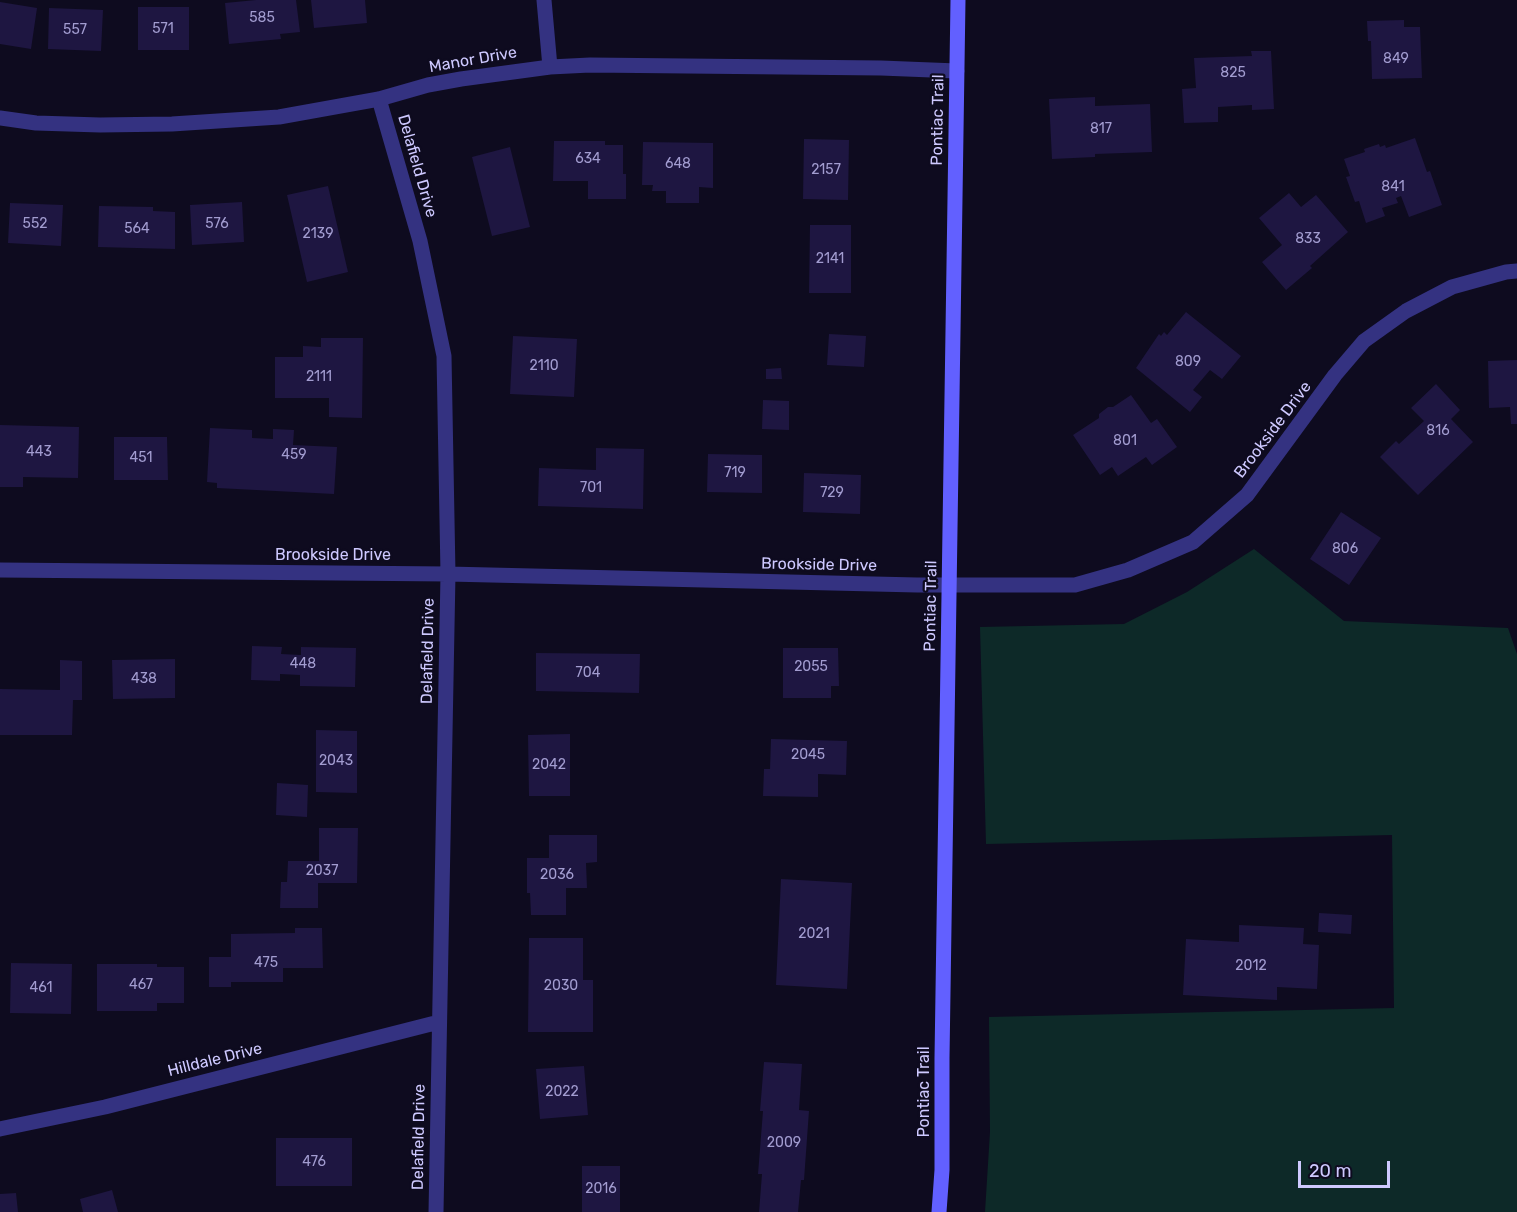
<!DOCTYPE html>
<style>
body{margin:0}
#map{position:relative;width:1517px;height:1212px;overflow:hidden;background:#0e0b1f;font-family:Rubik,sans-serif}
canvas{display:block}
.scale{position:absolute;left:1298px;top:1161px;width:92px;height:27px;box-sizing:border-box;border:3px solid #cec9ff;border-top:0;padding-left:8px;font-size:18px;line-height:21px;white-space:nowrap;color:#cec9ff;-webkit-text-stroke:4px #0e0b1f;paint-order:stroke}
</style>
<div id="map">
<canvas width="1517" height="1212"></canvas>
<div class="scale">20 m</div>
</div>
<script>
const c = document.querySelector('canvas').getContext('2d');
c.lineJoin = 'round';
function paint(path, color) { c.fillStyle = color; c.fill(path, 'evenodd'); }
const shape = rows => new Path2D(rows.map(r => 'M' + r).join(''));
function stroke(path, color, width, dash) { c.strokeStyle = color; c.lineWidth = width; c.lineCap = dash ? 'butt' : 'round'; c.setLineDash(dash || []); c.stroke(path); }
function write(font, color, halo, rows, align = 'center') {
  c.font = font + ' Rubik,sans-serif'; c.lineWidth = 4.5; c.setLineDash([]); c.textBaseline = 'middle'; c.strokeStyle = halo; c.fillStyle = color; for (const [text, x, y, turn = 0] of rows) {
    c.save(); c.translate(x, y); c.rotate((+turn || 0) * Math.PI / 180); c.textAlign = isNaN(turn) ? turn : align; if (halo) c.strokeText(text, 0, 0); c.fillText(text, 0, 0); c.restore();
  }
}
const green = shape([
 [1254,549,1344,621,1508,628,1517,654,1517,1212,985,1212,990,1132,989,1017,1394,1008,1392,835,986,844,980,627,1124,624,1187,592]
]);
const building = shape([
 [256,0,296,0,300,32,280,34,281,39,229,44,225,3],
 [311,0,365,0,367,23,314,28],
 [0,2,37,8,31,49,0,44],
 [138,7,189,7,189,50,138,50],
 [49,8,103,10,101,51,48,49],
 [1404,20,1404,27,1420,27,1422,78,1372,79,1371,41,1368,41,1367,21],
 [1251,51,1271,51,1274,109,1252,110,1252,105,1218,107,1218,122,1184,123,1182,89,1196,88,1194,58,1252,56],
 [1095,97,1095,106,1150,104,1152,152,1095,154,1095,157,1052,159,1049,99],
 [1415,138,1427,172,1430,171,1442,205,1409,217,1401,196,1396,198,1398,203,1382,208,1385,216,1366,223,1359,201,1355,202,1346,177,1350,176,1344,159,1365,152,1364,149,1379,144,1380,147,1385,145,1386,148],
 [804,139,849,140,848,200,803,199],
 [554,141,605,141,605,145,623,145,623,174,626,174,626,199,588,199,588,181,553,181],
 [643,142,713,143,713,188,699,187,699,203,666,203,666,191,652,191,653,185,642,185],
 [510,147,530,227,492,236,472,157],
 [328,186,348,272,307,282,287,195],
 [1289,193,1301,207,1316,195,1348,232,1310,266,1312,268,1286,290,1262,262,1282,245,1259,218],
 [242,202,244,242,192,245,190,205],
 [10,203,63,205,61,246,8,243],
 [99,206,153,207,153,211,175,212,175,249,98,247],
 [810,225,851,225,851,293,809,293],
 [1186,312,1241,356,1222,379,1210,370,1193,390,1202,397,1190,412,1136,368,1159,334,1161,336,1164,332,1167,335],
 [829,334,866,336,864,367,827,365],
 [513,336,577,339,574,397,510,394],
 [321,338,363,338,362,418,329,417,329,398,275,398,275,357,303,357,303,346,321,347],
 [1517,360,1517,424,1511,424,1510,407,1489,408,1488,361],
 [781,368,782,379,766,379,766,369],
 [1436,384,1460,410,1451,419,1473,442,1418,495,1380,457,1396,441,1399,444,1424,421,1411,408],
 [1131,395,1151,423,1157,419,1177,447,1152,465,1146,457,1118,476,1112,467,1100,475,1073,435,1099,418,1099,414,1108,407,1113,407],
 [763,400,789,401,789,430,762,429],
 [0,425,79,427,78,478,23,477,23,487,0,487],
 [210,428,252,430,252,438,273,439,273,429,294,430,293,445,337,447,334,494,217,488,217,483,207,482],
 [114,437,167,437,168,480,114,480],
 [596,448,644,449,643,509,538,506,539,468,596,470],
 [708,454,762,455,762,493,707,492],
 [804,473,861,475,860,514,803,512],
 [1341,512,1381,538,1349,585,1310,559],
 [252,646,282,647,281,654,301,655,301,647,356,648,355,687,300,686,300,675,280,674,280,681,251,680],
 [783,648,838,648,839,686,831,686,831,698,783,698],
 [536,653,640,654,639,693,536,691],
 [175,659,175,698,113,699,112,660],
 [60,660,82,661,82,700,73,700,72,735,0,735,0,689,60,690],
 [316,730,357,731,357,793,316,792],
 [570,734,570,796,529,796,528,735],
 [771,739,847,741,846,775,818,774,818,797,763,796,764,769,770,769],
 [277,783,308,785,307,817,276,815],
 [319,828,358,828,357,883,318,883,318,908,280,908,281,882,287,882,288,861,319,861],
 [549,835,597,835,597,862,586,863,587,888,566,888,566,915,531,915,530,893,527,893,527,858,549,858],
 [781,879,852,883,847,989,776,985],
 [1319,913,1352,915,1351,934,1318,932],
 [1239,925,1304,928,1303,944,1319,945,1317,989,1277,987,1277,1000,1183,995,1186,939,1239,942],
 [295,928,322,928,323,968,283,968,283,982,231,982,231,987,209,987,209,957,231,957,231,934,295,933],
 [529,938,583,938,583,980,593,980,593,1032,528,1032],
 [11,963,72,964,71,1014,10,1013],
 [97,964,157,964,157,967,184,967,184,1003,157,1003,157,1011,97,1011],
 [764,1062,802,1064,799,1110,809,1111,804,1180,801,1180,798,1212,759,1212,762,1174,758,1174,763,1111,760,1111],
 [584,1066,588,1115,540,1119,536,1069],
 [276,1138,352,1138,352,1186,276,1186],
 [582,1166,620,1166,620,1212,582,1212],
 [112,1190,118,1212,83,1212,80,1199],
 [16,1193,18,1212,0,1212,0,1194]
]);
const minor = shape([
 [544,0,550,67],
 [379,99,420,241,444,356,448,574,436,1212],
 [0,118,36,123,100,125,172,124,279,117,379,99,428,85,461,79,550,67,590,65,881,68,957,71],
 [0,570,448,574,917,585,1075,585,1128,570,1193,542,1247,495,1335,375,1364,341,1406,311,1452,287,1506,272,1517,271],
 [0,1129,105,1107,439,1022]
]);
const secondary = shape([
 [939,1212,942,1170,942,1058,958,0]
]);
const numberNames = [
 ["585",262,18],
 ["571",163,29],
 ["557",75,30],
 ["849",1396,59],
 ["825",1233,73],
 ["817",1101,129],
 ["634",588,159],
 ["648",678,164],
 ["2157",826,170],
 ["841",1393,187],
 ["552",35,224],
 ["576",217,224],
 ["564",137,229],
 ["2139",318,234],
 ["833",1308,239],
 ["2141",830,259],
 ["809",1188,362],
 ["2110",544,366],
 ["2111",319,377],
 ["816",1438,431],
 ["801",1125,441],
 ["443",39,452],
 ["459",294,455],
 ["451",141,458],
 ["719",735,473],
 ["701",591,488],
 ["729",832,493],
 ["806",1345,549],
 ["448",303,664],
 ["2055",811,667],
 ["704",588,673],
 ["438",144,679],
 ["2045",808,755],
 ["2043",336,761],
 ["2042",549,765],
 ["2037",322,871],
 ["2036",557,875],
 ["2021",814,934],
 ["475",266,963],
 ["2012",1251,966],
 ["467",141,985],
 ["2030",561,986],
 ["461",41,988],
 ["2022",562,1092],
 ["2009",784,1143],
 ["476",314,1162],
 ["2016",601,1189]
];
const streetNames = [
 ["Manor Drive",473,60,-10],
 ["Pontiac Trail",938,120,-89],
 ["Delafield Drive",417,166,74],
 ["Brookside Drive",1273,430,-53],
 ["Brookside Drive",333,555],
 ["Brookside Drive",819,565,1],
 ["Pontiac Trail",931,606,-89],
 ["Delafield Drive",428,651,-89],
 ["Hilldale Drive",215,1060,-14],
 ["Pontiac Trail",924,1092,-90],
 ["Delafield Drive",419,1137,-89]
];
paint(green, '#0d2928');
paint(building, '#1e1641');
stroke(minor, '#343281', 15);
stroke(secondary, '#6260ff', 15);
write('14px', '#a29cd0', null, numberNames);
write('16px', '#cec9ff', '#0e0b1f', streetNames);
</script>
